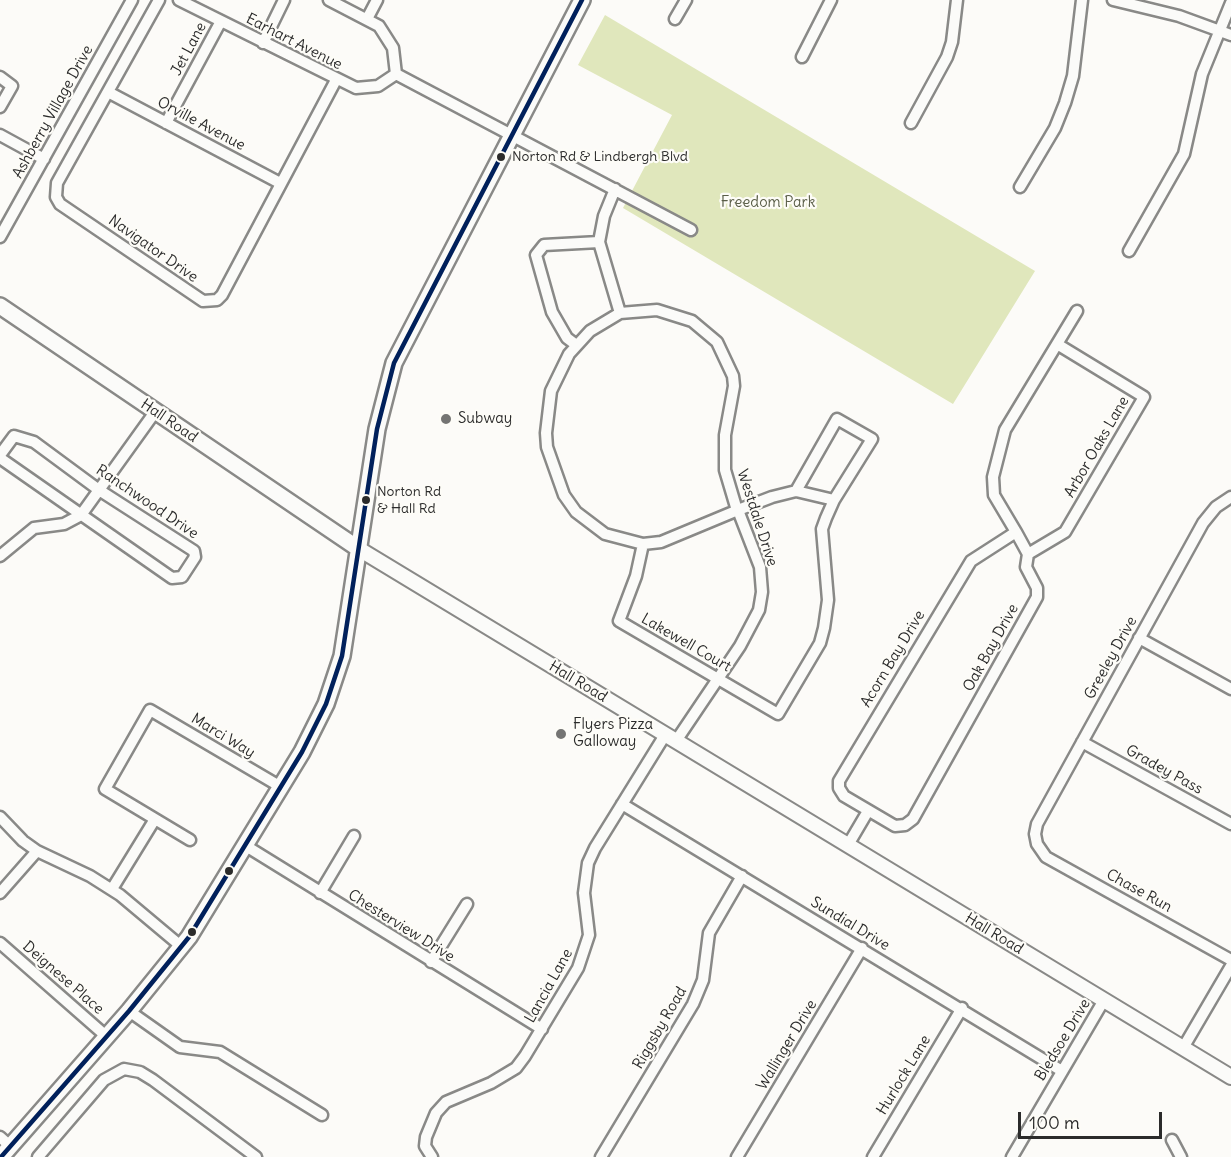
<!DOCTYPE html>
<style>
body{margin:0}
#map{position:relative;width:1231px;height:1157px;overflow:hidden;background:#fcfbf8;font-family:Delius,sans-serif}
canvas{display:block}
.scale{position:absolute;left:1018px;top:1112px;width:144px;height:27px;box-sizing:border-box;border:3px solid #2b2b2b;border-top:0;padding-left:8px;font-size:18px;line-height:21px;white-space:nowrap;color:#2b2b2b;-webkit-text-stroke:4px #fdfcf7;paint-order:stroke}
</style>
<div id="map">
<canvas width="1231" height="1157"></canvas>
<div class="scale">100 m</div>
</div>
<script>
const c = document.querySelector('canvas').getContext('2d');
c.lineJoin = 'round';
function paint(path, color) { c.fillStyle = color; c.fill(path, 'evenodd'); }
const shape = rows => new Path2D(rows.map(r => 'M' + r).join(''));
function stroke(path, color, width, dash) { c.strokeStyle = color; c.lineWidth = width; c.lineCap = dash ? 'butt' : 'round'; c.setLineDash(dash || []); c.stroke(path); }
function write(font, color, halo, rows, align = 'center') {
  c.font = font + ' Delius,sans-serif'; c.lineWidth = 4.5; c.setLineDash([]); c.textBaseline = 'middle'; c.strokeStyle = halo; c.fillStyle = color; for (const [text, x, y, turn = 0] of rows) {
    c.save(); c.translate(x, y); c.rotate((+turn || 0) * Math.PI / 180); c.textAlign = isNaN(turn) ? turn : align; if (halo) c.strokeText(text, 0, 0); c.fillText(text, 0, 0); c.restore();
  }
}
const green = shape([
 [605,15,1035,271,953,404,623,208,672,115,578,65]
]);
const minor = shape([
 [159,0,57,183,56,197,60,204,203,301,217,300,222,295,336,80],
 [179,0,356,88,378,86,396,74],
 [329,0,379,26,393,48,396,74],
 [1113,0,1179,16,1231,35],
 [367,19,377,0],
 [675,19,686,0],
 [263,43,284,0],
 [802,57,831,0],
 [396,74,691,230],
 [0,77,12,86,0,107],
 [108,92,280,183],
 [166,123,221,21],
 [911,123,947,57,952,42,957,0],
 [0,135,44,159],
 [1020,187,1055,128,1065,103,1073,76,1082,0],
 [615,189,604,216,599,242,620,313],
 [0,237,132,0],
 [1129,251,1184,154,1202,74,1231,3],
 [575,344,567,338,552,312,536,255,544,245,599,242],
 [0,455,14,436,34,442,99,490,194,551,195,557,182,577,172,578,0,458],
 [1231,497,1216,507,1203,523,1037,824,1035,834,1037,844,1046,857,1231,960],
 [1016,532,971,561,839,781,839,788,844,796,895,826,905,825,913,819,1037,597,1037,588,1026,567,1028,554,1016,532,994,495,993,477,1005,430,1077,311],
 [643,544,636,576,619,621,778,714,820,643,824,628,828,600,822,529,826,518,834,500,872,439,837,419,796,491],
 [1028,554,1065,532,1144,397,1057,344],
 [0,556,34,528,64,524,81,515,155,412],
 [1139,638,1231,689],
 [676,741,740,646,759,610,762,592,760,567,741,518,738,510,736,507,725,470,725,435,734,386,733,376,717,342,692,321,657,310,620,313,590,331,569,354,551,391,546,433,547,447,564,495,576,512,605,534,643,544,661,542,738,510,772,497,796,491,834,500],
 [1082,742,1231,824],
 [622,804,1062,1071],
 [0,817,23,841,37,851,90,876,120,895,182,947],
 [190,840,105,789,150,710,281,787],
 [848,845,868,811],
 [246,846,542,1029],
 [112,889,155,819],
 [0,893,37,851],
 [320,893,354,836],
 [0,943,106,1036],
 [431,962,467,904],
 [129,1011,180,1047,220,1052,322,1115],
 [1183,1048,1231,966],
 [0,1137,10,1146],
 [1172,1140,1181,1157],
 [38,1157,104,1080,124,1069,140,1072,153,1080,256,1157],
 [432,1157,425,1146,426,1137,436,1113,446,1102,491,1083,516,1068,525,1056,578,968,589,935,584,893,588,863,595,848,665,735],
 [601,1157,693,1004,703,980,709,933,742,876],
 [737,1157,862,948],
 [873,1157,962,1008],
 [1012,1157,1104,1000]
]);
const tertiary = shape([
 [359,549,1231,1077]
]);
const secondary = shape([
 [0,306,359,549],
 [1,1157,129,1011,189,937,302,752,326,704,342,656,377,429,394,363,582,0]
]);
const bus1 = shape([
 [1,1157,129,1011,189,937,302,752,326,704,342,656,377,429,394,363,582,0]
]);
const markers = [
 [501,157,5,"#2b2b2b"],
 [446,419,6,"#747473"],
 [366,500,5,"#2b2b2b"],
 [561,734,6,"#747473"],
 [229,871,5,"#2b2b2b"],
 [192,932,5,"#2b2b2b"]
];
const busNames = [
 ["Norton Rd & Lindbergh Blvd",512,157],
 ["Norton Rd",377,492],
 ["& Hall Rd",377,509]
];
const streetNames = [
 ["Earhart Avenue",294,42,27],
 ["Jet Lane",189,49,-62],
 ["Ashberry Village Drive",53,112,-61],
 ["Orville Avenue",201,124,28],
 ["Navigator Drive",153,249,35],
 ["Hall Road",169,421,34],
 ["Arbor Oaks Lane",1097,447,-60],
 ["Ranchwood Drive",147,502,34],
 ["Westdale Drive",757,518,72],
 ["Lakewell Court",686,643,30],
 ["Oak Bay Drive",991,648,-61],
 ["Greeley Drive",1111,658,-61],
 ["Acorn Bay Drive",893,659,-59],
 ["Hall Road",578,682,31],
 ["Marci Way",223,736,31],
 ["Gradey Pass",1164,770,29],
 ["Chase Run",1139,891,29],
 ["Sundial Drive",850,924,31],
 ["Chesterview Drive",401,926,32],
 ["Hall Road",994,934,31],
 ["Deignese Place",63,978,41],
 ["Lancia Lane",549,986,-61],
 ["Riggsby Road",660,1028,-60],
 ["Bledsoe Drive",1063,1040,-59],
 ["Wallinger Drive",787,1045,-59],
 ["Hurlock Lane",904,1075,-59]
];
const parkNames = [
 ["Freedom Park",768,203]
];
const poiNames = [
 ["Subway",458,419],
 ["Flyers Pizza",573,725],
 ["Galloway",573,742]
];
paint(green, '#e0e7bc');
stroke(minor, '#898987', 15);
stroke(tertiary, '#898987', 18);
stroke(secondary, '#898987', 20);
stroke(minor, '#fbfbf9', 10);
stroke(tertiary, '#fbfbf9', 14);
stroke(secondary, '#fbfbf9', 15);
stroke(bus1, '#00205b', 4.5);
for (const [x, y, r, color] of markers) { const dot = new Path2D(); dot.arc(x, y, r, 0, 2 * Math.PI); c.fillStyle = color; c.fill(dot); stroke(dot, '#fdfcf7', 2); }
write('14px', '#2b2b2b', '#fdfcf7', busNames, 'left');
write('15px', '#2b2b2b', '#fdfcf7', streetNames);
write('15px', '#5a5e48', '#fdfcf7', parkNames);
write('15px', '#2b2b2b', '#fdfcf7', poiNames, 'left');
</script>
